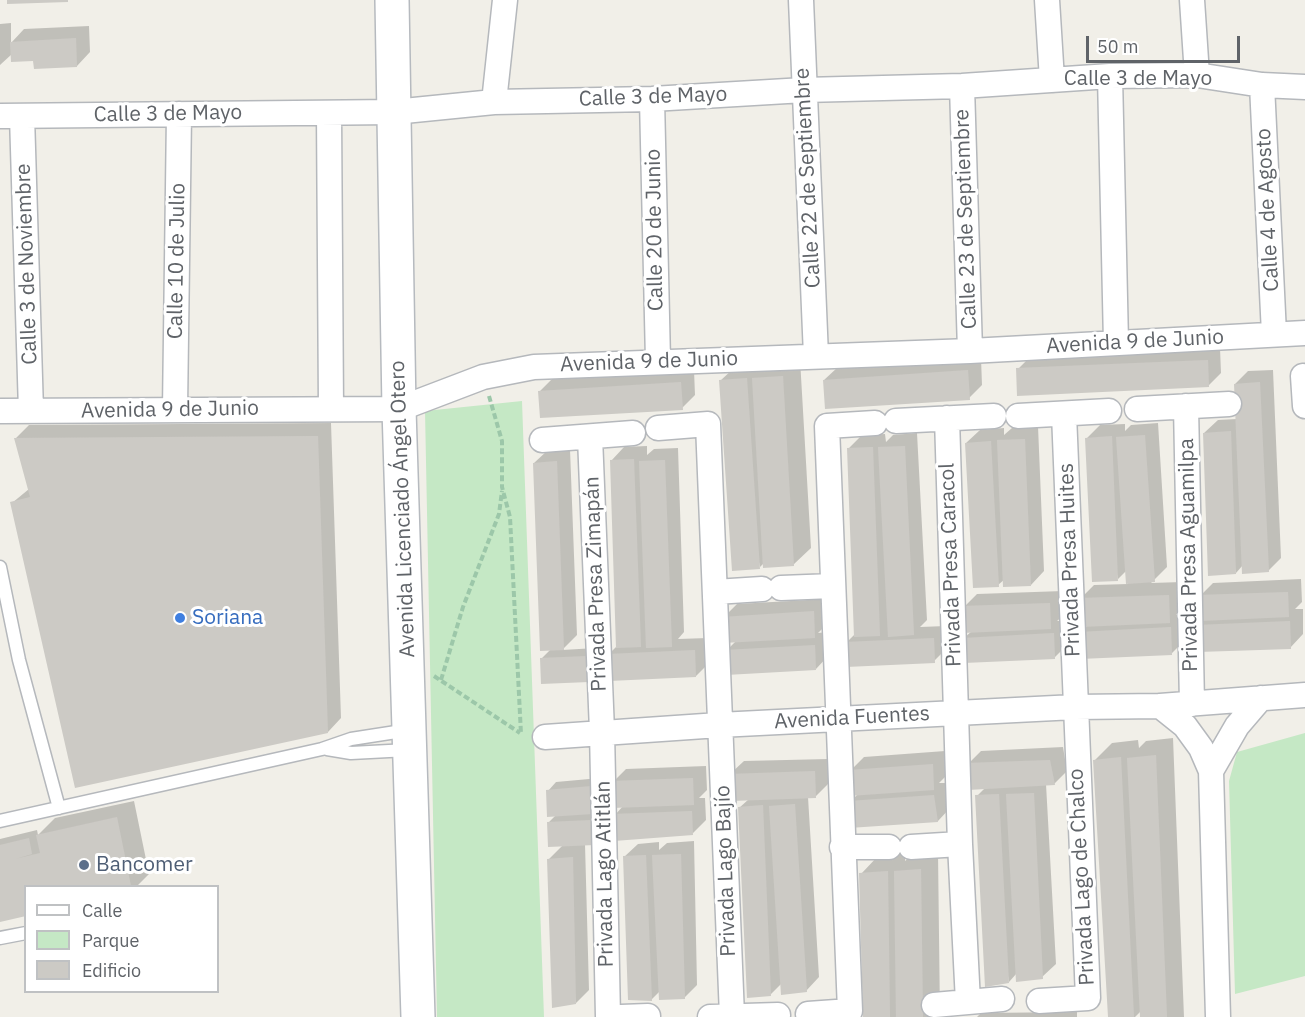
<!DOCTYPE html>
<meta charset="utf-8">
<style>
body{margin:0}
#map{position:relative;width:1305px;height:1017px;overflow:hidden;background:#f1efe8;font-family:"IBM Plex Sans",sans-serif}
canvas{display:block}
.legend{position:absolute;left:24px;top:885px;width:195px;height:108px;box-sizing:border-box;background:#fff;border:2px solid #bfc1c3;margin:0;padding:8px 10px;list-style:none;font-size:18px;color:#5f6368}
.legend li{display:flex;align-items:center;gap:12px;height:30px}
.legend b{width:30px;border:2px solid #bfc1c3}
.scale{position:absolute;left:1086px;top:36px;width:154px;height:27px;box-sizing:border-box;border:3px solid #5f6368;border-top:0;padding-left:8px;font-size:18px;line-height:21px;white-space:nowrap;color:#5f6368;-webkit-text-stroke:4px #fff;paint-order:stroke}
</style>
<div id="map">
<canvas width="1305" height="1017"></canvas>
<ul class="legend">
<li><b style="height:8px;background:#fff"></b>Calle</li>
<li><b style="height:16px;background:#c5e8c5"></b>Parque</li>
<li><b style="height:16px;background:#cccac5"></b>Edificio</li>
</ul>
<div class="scale">50 m</div>
</div>
<script>
const c = document.querySelector('canvas').getContext('2d');
c.lineJoin = 'round';
function paint(path, color) { c.fillStyle = color; c.fill(path, 'evenodd'); }
const shape = rows => new Path2D(rows.map(r => 'M' + r).join(''));
function stroke(path, color, width, dash) { c.strokeStyle = color; c.lineWidth = width; c.lineCap = dash ? 'butt' : 'round'; c.setLineDash(dash || []); c.stroke(path); }
function write(font, color, halo, rows, align = 'center') {
  c.font = font + ' "IBM Plex Sans",sans-serif'; c.lineWidth = 6; c.setLineDash([]); c.textBaseline = 'middle'; c.strokeStyle = halo; c.fillStyle = color; for (const [text, x, y, turn = 0] of rows) {
    c.save(); c.translate(x, y); c.rotate((+turn || 0) * Math.PI / 180); c.textAlign = isNaN(turn) ? turn : align; if (halo) c.strokeText(text, 0, 0); c.fillText(text, 0, 0); c.restore();
  }
}
const green = shape([
 [522,401,544,1017,437,1017,425,411],
 [1305,733,1305,976,1235,994,1229,781,1237,752]
]);
const shadow = shape([
 [11,23,11,43,24,29,89,26,90,52,77,66,34,60,12,54,0,65,0,24],
 [1220,348,1221,373,1208,386,1018,369,1031,356],
 [981,358,982,385,969,398,824,380,838,367],
 [800,359,811,548,793,565,764,563,760,567,720,381,734,368,759,366,760,372,771,361],
 [694,370,695,395,682,408,540,391,553,378],
 [1273,370,1281,558,1268,571,1243,565,1236,573,1204,433,1218,420,1237,419,1235,384,1248,371],
 [331,423,341,718,328,732,12,503,29,489,16,438,29,425],
 [1158,423,1167,567,1151,583,1182,582,1183,609,1176,615,1184,615,1185,640,1172,653,1080,632,1088,625,1081,598,1094,585,1128,584,1127,570,1118,579,1087,438,1100,425,1125,424,1125,431,1131,425],
 [1038,426,1044,571,1031,585,1005,579,998,585,966,443,980,430,1004,428,1004,435,1012,428],
 [917,433,927,620,920,627,946,626,947,648,934,661,846,643,856,633,848,449,862,435,885,434,886,442,893,435],
 [647,446,647,455,654,449,678,448,684,632,678,639,708,638,709,663,696,676,609,654,617,646,611,461,624,447],
 [570,449,577,635,562,650,596,648,597,672,541,659,551,649,534,463,548,450],
 [1301,579,1302,602,1295,609,1303,609,1303,634,1290,648,1199,626,1205,619,1200,596,1213,583],
 [1063,591,1064,615,1057,621,1066,621,1067,645,1054,658,964,638,972,631,964,607,977,594],
 [826,599,828,623,818,633,828,632,829,655,816,669,727,650,736,641,724,617,737,604],
 [1173,738,1184,1017,1141,1017,1141,1011,1135,1017,1110,1017,1095,760,1112,743,1138,740,1139,748,1146,741],
 [1063,747,1067,771,1054,784,1046,784,1056,964,1042,977,1017,973,1009,982,977,796,985,788,968,764,981,751],
 [945,751,947,775,939,783,947,783,951,807,938,821,850,826,850,802,858,794,850,771,864,757],
 [828,759,828,784,815,797,808,797,819,977,806,991,782,983,770,995,739,808,749,799,730,774,744,761],
 [706,766,707,790,699,798,705,798,706,820,693,833,615,815,623,806,613,782,626,769],
 [600,778,600,812,585,844,589,990,576,1003,549,859,564,844,549,822,556,815,548,791,556,782],
 [134,801,149,874,137,886,26,886,0,921,0,839,37,830,38,835,55,818],
 [694,841,697,985,684,998,660,991,651,1000,624,857,638,844,659,842,659,850,667,843],
 [938,852,940,1017,865,1017,861,874,878,856,905,854,905,861,913,854],
 [1077,1012,1077,1017,977,1017,981,1013]
]);
const building = shape([
 [7,0,68,0,68,2,7,4],
 [76,38,77,67,34,69,33,61,11,62,10,42],
 [1208,360,1209,387,1017,396,1016,368],
 [968,370,970,400,825,409,823,380],
 [783,376,794,566,763,568,752,378],
 [747,378,760,569,732,571,719,380],
 [681,382,683,410,540,418,538,391],
 [1260,382,1269,572,1242,574,1234,384],
 [1231,431,1236,574,1208,576,1203,433],
 [1145,435,1155,582,1126,584,1116,437],
 [318,436,328,733,75,788,10,502,30,497,14,438],
 [1112,436,1118,581,1092,582,1085,438],
 [1025,439,1031,586,1003,587,997,440],
 [991,441,999,587,973,588,965,443],
 [905,446,914,635,888,637,878,447],
 [873,447,880,636,854,637,847,448],
 [634,459,641,647,616,648,610,460],
 [665,460,672,647,646,648,639,461],
 [557,461,564,650,540,651,533,463],
 [1288,592,1289,617,1200,621,1198,595],
 [1169,595,1170,623,1080,627,1080,598],
 [1050,603,1051,629,963,633,962,606],
 [814,611,815,638,723,643,722,617],
 [1290,621,1291,649,1198,652,1197,625],
 [1171,627,1172,655,1080,659,1079,632],
 [1054,633,1055,659,964,663,963,638],
 [934,638,935,663,846,667,845,642],
 [815,645,816,670,726,675,725,650],
 [695,650,696,677,609,681,608,654],
 [588,656,589,682,541,684,540,658],
 [1156,755,1167,1017,1140,1017,1127,758],
 [1121,757,1134,1017,1108,1017,1093,760],
 [1050,760,1055,785,968,790,966,763],
 [933,764,934,790,849,796,849,770],
 [815,771,816,798,731,801,729,774],
 [693,778,694,805,612,808,611,781],
 [592,786,592,814,547,817,546,790],
 [1034,793,1043,979,1016,982,1006,794],
 [999,794,1009,983,985,987,975,795],
 [934,795,938,822,849,828,849,801],
 [795,804,807,992,781,995,769,806],
 [763,805,771,996,747,998,738,807],
 [692,811,693,835,614,841,613,814],
 [117,817,131,886,26,886,26,916,0,922,0,845,29,838,32,854,15,859,40,853,36,835],
 [592,820,595,845,548,847,547,822],
 [681,854,685,999,659,1000,652,855],
 [646,855,652,1001,628,1000,623,856],
 [573,857,576,1004,552,1008,547,859],
 [921,869,923,1017,896,1017,894,871],
 [888,871,890,1017,863,1017,859,873]
]);
const path = shape([
 [489,396,502,441,502,487,510,517,521,734],
 [434,676,520,733],
 [441,680,463,607,499,514,502,491]
]);
const service = shape([
 [0,567,19,660,59,808],
 [327,749,351,753,408,750],
 [0,821,322,749,351,739,409,730],
 [0,938,26,933]
]);
const minor = shape([
 [801,0,816,356],
 [1047,0,1052,80],
 [1192,0,1197,75],
 [1110,76,1116,343],
 [1262,85,1274,334],
 [962,86,970,351],
 [652,99,658,361],
 [494,102,505,0],
 [329,113,331,409],
 [0,116,394,112,494,102,652,99,804,90,962,86,1110,76,1197,75,1262,85,1305,87],
 [22,116,31,411],
 [1303,376,1305,406],
 [1186,406,1192,704],
 [175,409,179,114],
 [1137,409,1229,404],
 [0,411,399,409,483,377,534,367,970,351,1305,333],
 [1018,416,1109,411],
 [947,418,960,844,968,1002],
 [896,421,994,416],
 [658,428,708,424,732,1016],
 [590,437,602,731,608,1017],
 [542,440,633,433],
 [781,588,833,586],
 [715,592,762,589],
 [1160,706,1185,726,1201,748,1211,771,1218,1017],
 [545,737,719,725,1075,707,1160,706,1305,695],
 [1211,771,1237,726,1261,698],
 [842,847,889,847],
 [911,847,960,844],
 [1039,1001,1088,998,1064,414],
 [934,1005,1002,999],
 [808,1014,850,1011,827,426,875,423],
 [621,1017,648,1016],
 [710,1017,778,1015]
]);
const secondary = shape([
 [392,0,399,409,418,1017]
]);
const markers = [
 [180,618,6,"#3f7fe0"],
 [84,865,6,"#5c6f8a"]
];
const streetNames = [
 ["Calle 3 de Mayo",1138,79],
 ["Calle 3 de Mayo",653,97,-2],
 ["Calle 3 de Mayo",168,114,-1],
 ["Calle 22 de Septiembre",808,178,-93],
 ["Calle 4 de Agosto",1268,210,-93],
 ["Calle 23 de Septiembre",966,219,-92],
 ["Calle 20 de Junio",655,230,-91],
 ["Calle 10 de Julio",177,261,-89],
 ["Calle 3 de Noviembre",27,264,-92],
 ["Avenida 9 de Junio",1135,342,-3],
 ["Avenida 9 de Junio",649,362,-2],
 ["Avenida 9 de Junio",170,410,-1],
 ["Avenida Licenciado Ángel Otero",403,509,-92],
 ["Privada Presa Aguamilpa",1189,555,-91],
 ["Privada Presa Huites",1070,560,-92],
 ["Privada Presa Caracol",951,565,-92],
 ["Privada Presa Zimapán",596,584,-92],
 ["Avenida Fuentes",852,718,-3],
 ["Privada Lago Bajío",726,871,-92],
 ["Privada Lago Atitlán",605,874,-91],
 ["Privada Lago de Chalco",1082,877,-93]
];
const shopNames = [
 ["Soriana",192,618]
];
const serviceNames = [
 ["Bancomer",96,865]
];
paint(green, '#c5e8c5');
paint(shadow, '#0003');
paint(building, '#cccac5');
stroke(service, '#b5b8bc', 15);
stroke(minor, '#b5b8bc', 27);
stroke(secondary, '#b6babf', 36);
stroke(path, '#9cc7a9', 4, [6, 3]);
stroke(service, '#fff', 12);
stroke(minor, '#fff', 24);
stroke(secondary, '#fff', 33);
for (const [x, y, r, color] of markers) { const dot = new Path2D(); dot.arc(x, y, r, 0, 2 * Math.PI); c.fillStyle = color; c.fill(dot); stroke(dot, '#fff', 2); }
write('21px', '#5f6368', '#fff', streetNames);
write('21px', '#366cbe', '#fff', shopNames, 'left');
write('21px', '#4e5e75', '#fff', serviceNames, 'left');
</script>
